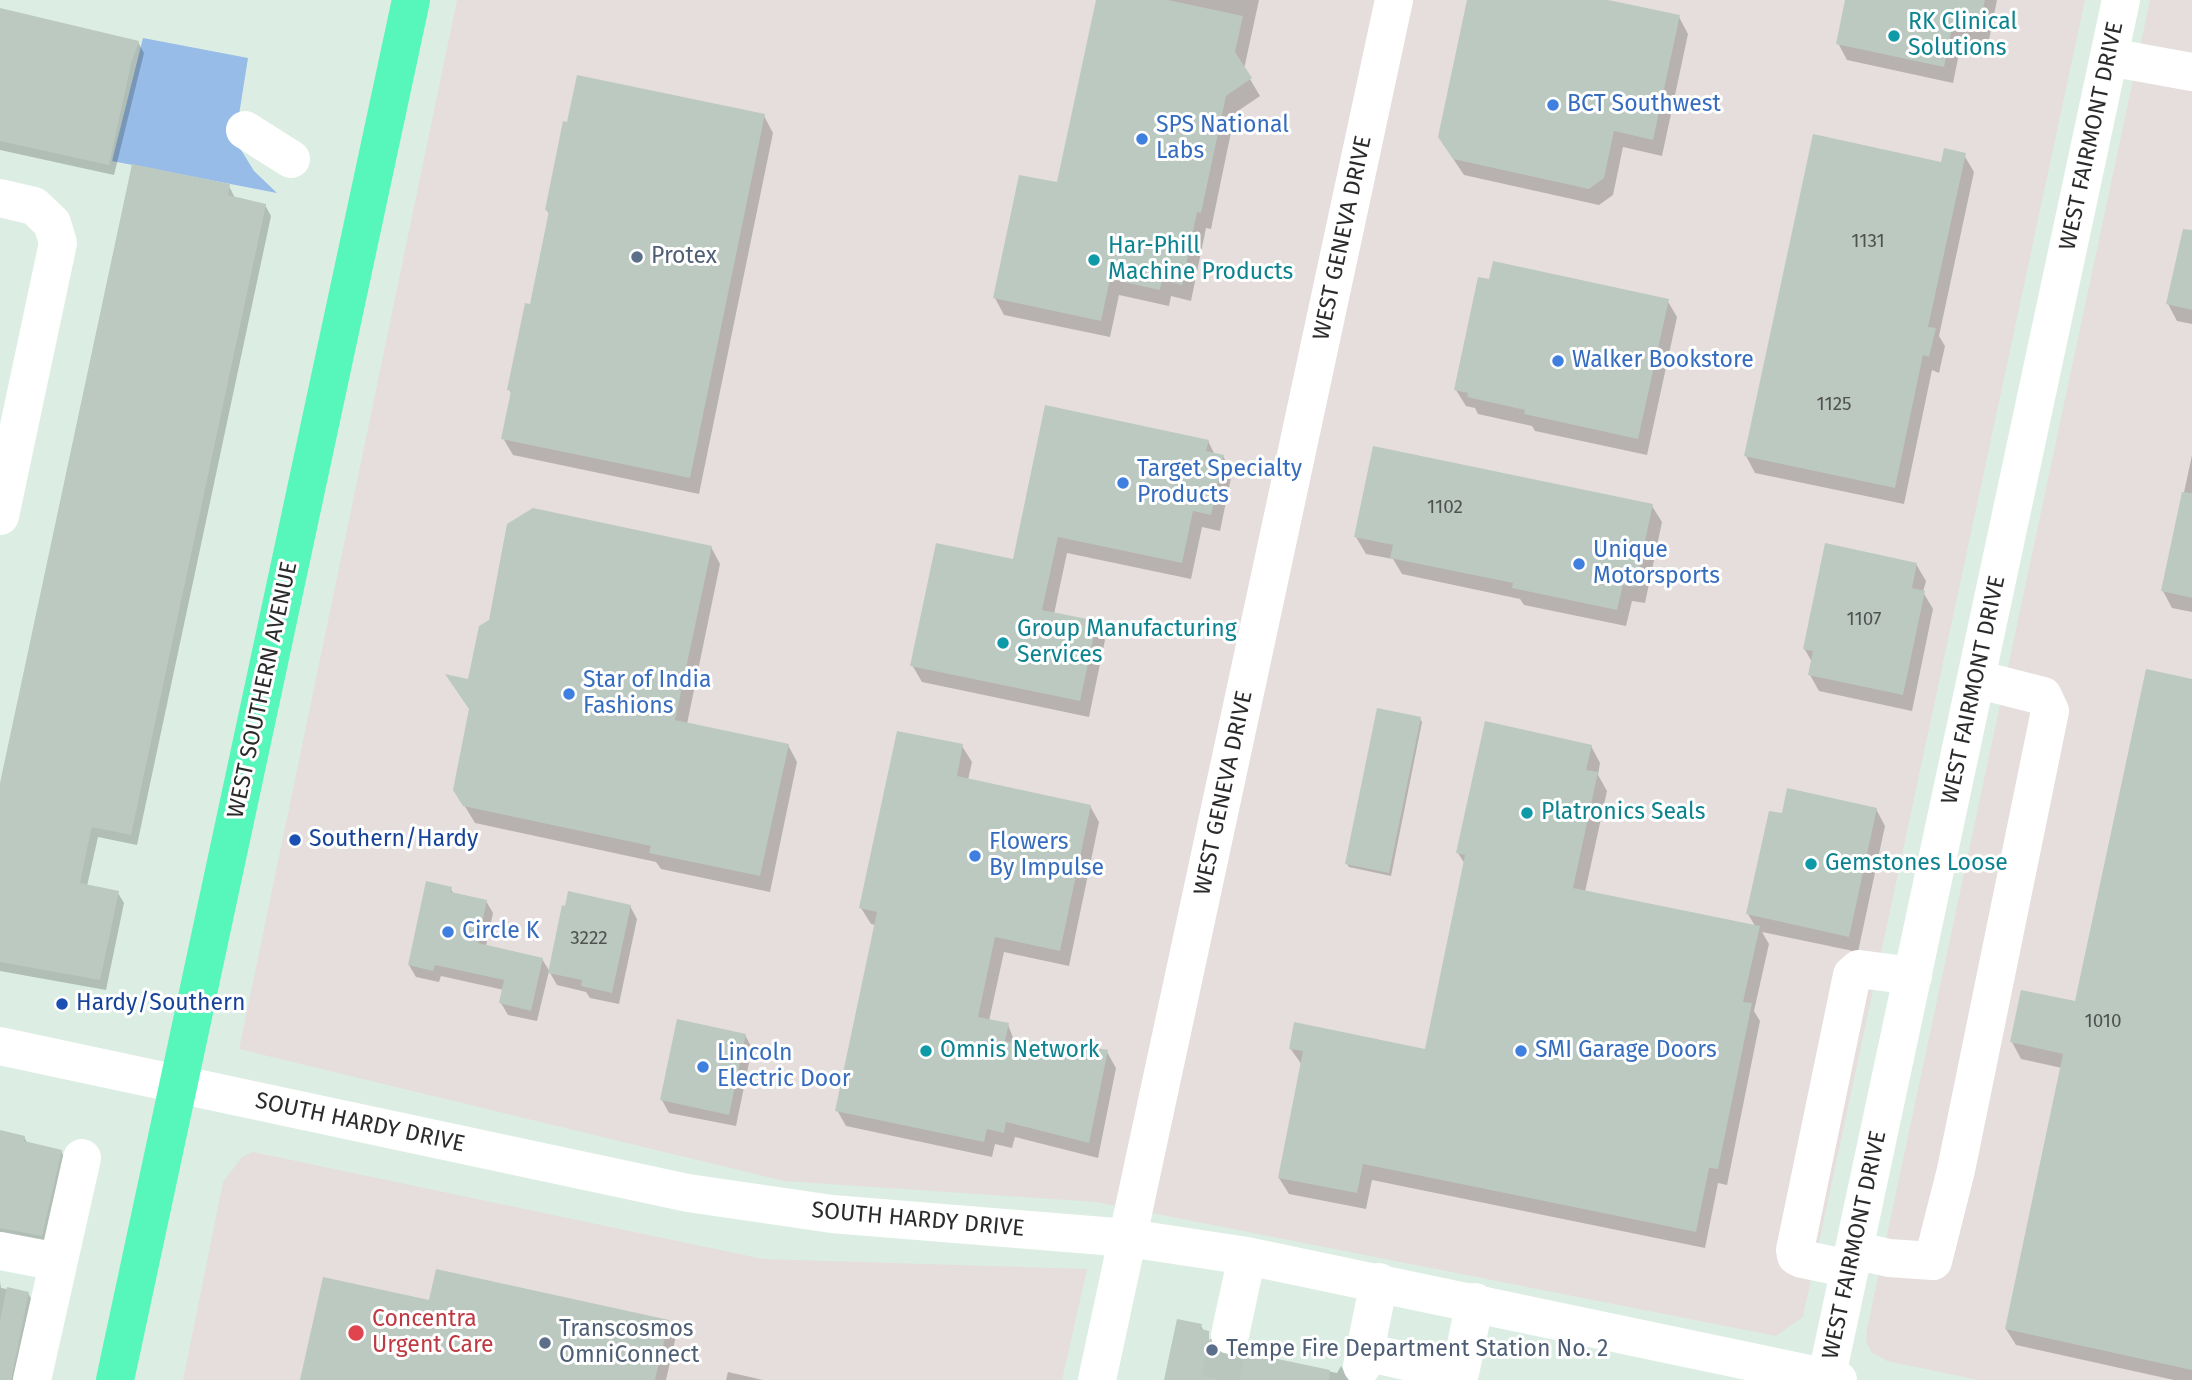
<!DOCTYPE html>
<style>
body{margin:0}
canvas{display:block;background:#dcede3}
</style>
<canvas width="2192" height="1380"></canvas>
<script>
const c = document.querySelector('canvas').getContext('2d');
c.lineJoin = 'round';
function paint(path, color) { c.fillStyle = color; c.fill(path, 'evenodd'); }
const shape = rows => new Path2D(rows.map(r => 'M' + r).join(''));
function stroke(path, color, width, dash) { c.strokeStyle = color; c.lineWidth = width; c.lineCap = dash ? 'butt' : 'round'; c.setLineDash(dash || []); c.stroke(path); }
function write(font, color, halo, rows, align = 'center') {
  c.font = font + ' "Fira Sans",sans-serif'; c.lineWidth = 6; c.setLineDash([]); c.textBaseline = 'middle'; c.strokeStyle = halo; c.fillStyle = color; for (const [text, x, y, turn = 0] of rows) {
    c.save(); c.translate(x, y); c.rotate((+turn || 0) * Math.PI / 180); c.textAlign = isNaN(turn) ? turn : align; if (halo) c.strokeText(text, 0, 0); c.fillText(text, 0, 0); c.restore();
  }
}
const industrial = shape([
 [457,0,2085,0,1803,1317,1776,1336,1096,1202,784,1181,239,1049],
 [2150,0,2192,0,2192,1380,1978,1380,1887,1361,1872,1353,1866,1341,1867,1329],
 [253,1152,763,1259,1087,1269,1062,1380,183,1380,223,1182,242,1157]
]);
const green = shape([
 [143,38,248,58,235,140,254,171,277,193,112,161]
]);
const shadow = shape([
 [1098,0,1259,0,1244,69,1260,96,1235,113,1211,229,1206,228,1191,301,1171,296,1169,306,1119,295,1110,337,1004,315,995,298,1058,184],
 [1469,0,1599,0,1679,17,1688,34,1662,156,1623,147,1613,195,1599,205,1464,175,1450,154],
 [1847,0,1997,0,1988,45,1962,39,1953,83,1847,60,1838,43],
 [0,10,138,42,144,53,114,175,0,150],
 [764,116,773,133,699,494,513,455,503,438,512,395,509,389,531,306,550,216,547,210],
 [1964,155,1974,172,1939,336,1945,346,1939,373,1932,370,1904,504,1755,473,1746,456,1942,164],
 [229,186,235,198,265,205,271,216,137,845,98,837,87,886,118,893,124,903,106,990,0,971,0,796],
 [2192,254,2192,324,2177,321,2168,304],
 [1667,300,1677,317,1647,455,1535,431,1532,426,1478,414,1475,408,1466,406,1456,390],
 [1208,441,1215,455,1223,456,1232,473,1220,531,1202,527,1191,579,1067,553,1054,614,1096,623,1105,640,1089,717,922,682,912,665,1014,561],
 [2192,455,2192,612,2172,608,2163,591],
 [1652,506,1662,522,1645,603,1632,601,1626,626,1524,605,1520,599,1402,574,1393,559,1366,554,1356,537],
 [711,547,720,564,687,724,788,745,797,762,770,892,661,869,656,862,475,823,455,790,471,711,448,677,470,681],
 [1916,564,1926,581,1923,592,1933,609,1912,711,1819,691,1810,675,1812,662,1804,648],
 [2192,681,2192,1380,2174,1380,2016,1345,2006,1329,2062,1068,2021,1059,2012,1042,2076,1003],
 [1420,719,1422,722,1391,876,1349,867,1347,864],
 [962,746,972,762,968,780,1090,806,1099,822,1069,966,1004,952,989,1021,1008,1025,1016,1045,1084,1059,1107,1052,1116,1068,1098,1158,1015,1137,1012,1148,995,1144,992,1157,846,1126,837,1110,876,925,871,924,861,908],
 [1591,746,1600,763,1598,775,1607,791,1585,892,1755,926,1748,914,1783,815,1876,809,1885,826,1858,952,1762,932,1769,944,1754,1011,1760,1021,1727,1185,1718,1183,1705,1248,1372,1180,1366,1209,1289,1194,1279,1178,1302,1065,1290,1048,1426,1051,1465,864,1458,853],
 [450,888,454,894,486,901,493,913,486,946,542,959,550,972,630,906,637,919,619,1004,590,998,586,992,557,985,549,971,537,1021,508,1015,501,1003,504,990,441,976,439,982,416,977,409,965],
 [745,1035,752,1048,736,1126,669,1113,662,1100],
 [0,1132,24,1137,28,1144,61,1151,67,1162,47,1246,0,1240],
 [0,1282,1,1288,28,1293,34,1304,17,1380,0,1380],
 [430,1302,667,1321,676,1336,666,1380,303,1380],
 [1201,1326,1217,1354,1224,1358,1238,1357,1255,1343,1264,1358,1337,1373,1341,1366,1349,1380,1166,1380],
 [728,1372,763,1380,726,1380]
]);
const building = shape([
 [1096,0,1168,0,1243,16,1235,52,1252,78,1226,96,1201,213,1197,212,1182,285,1162,280,1160,290,1110,279,1101,321,993,298,1019,175,1057,182],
 [1467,0,1608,0,1680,15,1653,140,1614,131,1604,178,1589,189,1453,159,1438,137],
 [1845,0,1985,0,1978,29,1953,23,1944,67,1836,44],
 [0,8,139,41,131,64,109,165,0,141],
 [577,75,765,114,690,478,501,439,511,391,507,390,525,303,530,304,549,211,545,210,563,121,567,122],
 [1813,134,1941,162,1944,148,1966,153,1928,327,1936,328,1929,357,1923,355,1895,488,1744,456],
 [132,164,230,184,228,195,266,204,131,835,92,827,89,839,80,883,119,891,100,980,0,962,0,783],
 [2183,229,2192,230,2192,310,2166,304],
 [1493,261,1669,299,1638,439,1524,414,1525,410,1467,397,1468,393,1454,390,1478,277,1489,279],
 [1045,405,1209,440,1206,451,1224,455,1211,515,1193,511,1182,563,1058,537,1042,610,1097,621,1080,701,910,666,936,543,1013,559],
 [1373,446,1653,504,1635,587,1623,585,1617,610,1512,588,1513,583,1390,558,1393,545,1354,537],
 [2182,492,2192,493,2192,598,2161,591],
 [533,508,712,546,675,720,789,744,760,876,649,853,651,846,463,806,453,790,469,709,445,674,468,679,479,626,489,620,507,524],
 [1825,543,1917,563,1912,588,1925,591,1903,695,1808,675,1813,651,1803,649],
 [2146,669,2192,679,2192,1370,2005,1329,2063,1054,2010,1042,2021,990,2075,1001],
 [1377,708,1421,717,1389,873,1345,864],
 [1485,721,1592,745,1586,770,1598,772,1573,888,1760,926,1743,1002,1752,1003,1718,1169,1709,1168,1696,1232,1363,1164,1357,1193,1278,1178,1303,1051,1289,1049,1294,1022,1425,1049,1465,855,1456,853],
 [897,731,963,744,957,776,1091,805,1060,951,995,937,978,1017,1009,1023,1005,1041,1083,1057,1085,1046,1108,1050,1089,1143,1006,1122,1004,1133,987,1129,984,1142,835,1111,877,912,859,908],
 [1787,788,1877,808,1849,937,1746,914,1769,811,1782,813],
 [426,881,452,887,451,892,487,900,478,943,543,958,531,1011,499,1003,504,980,435,965,433,971,408,965],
 [568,891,631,905,612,993,581,986,582,980,548,973,562,905,565,906],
 [677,1019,746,1034,729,1115,660,1100],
 [0,1130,25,1136,24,1141,62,1150,42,1236,0,1228],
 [436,1269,669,1320,655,1380,300,1380,323,1277,429,1300],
 [7,1287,29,1292,11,1380,0,1380,0,1321],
 [1177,1319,1202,1324,1201,1329,1209,1331,1209,1341,1215,1351,1225,1356,1237,1356,1247,1349,1251,1340,1257,1341,1254,1354,1330,1370,1329,1380,1164,1380]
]);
const minorTunnel = shape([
 [1220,1380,1230,1335]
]);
const minor = shape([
 [2109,57,2192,72],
 [245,130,291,159],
 [0,198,34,206,52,223,58,243,0,516],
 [0,1046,688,1193,832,1214,1128,1238,1247,1256,1838,1380],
 [1854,1250,1889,1258,1933,1261,1956,1170,2050,711,2043,696,1976,679],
 [0,1251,58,1262],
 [1850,1269,1802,1259,1796,1256,1795,1250,1852,975,1859,969,1913,976],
 [1230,1335,1247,1256],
 [1365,1352,1460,1373,1475,1302],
 [1362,1366,1379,1282],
 [32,1380,82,1158],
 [1097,1380,1394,0],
 [1826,1380,2121,0]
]);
const major = shape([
 [115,1380,411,0]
]);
const markers = [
 [1894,36,7,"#0f9aa8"],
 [1553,105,7,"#3f7fe0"],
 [1142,139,7,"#3f7fe0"],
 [637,257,7,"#5c6f8a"],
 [1094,260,7,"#0f9aa8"],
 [1558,361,7,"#3f7fe0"],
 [1123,483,7,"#3f7fe0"],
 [1579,564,7,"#3f7fe0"],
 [1003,643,7,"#0f9aa8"],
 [569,694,7,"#3f7fe0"],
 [1527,813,7,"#0f9aa8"],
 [295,840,7,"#1a4fb4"],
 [975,856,7,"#3f7fe0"],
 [1811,864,7,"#0f9aa8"],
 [448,932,7,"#3f7fe0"],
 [62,1004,7,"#1a4fb4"],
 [926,1051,7,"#0f9aa8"],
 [1521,1051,7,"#3f7fe0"],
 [703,1067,7,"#3f7fe0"],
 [356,1333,9,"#e0444e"],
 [545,1343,7,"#5c6f8a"],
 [1212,1350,7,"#5c6f8a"]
];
const numberNames = [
 ["1131",1868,242],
 ["1125",1834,405],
 ["1102",1445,508],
 ["1107",1864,620],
 ["3222",589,939],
 ["1010",2103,1022]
];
const cultureNames = [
 ["RK Clinical",1908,23],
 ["Solutions",1908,49],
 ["Har-Phill",1108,247],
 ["Machine Products",1108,273],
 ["Group Manufacturing",1017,630],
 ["Services",1017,656],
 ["Platronics Seals",1541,813],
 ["Gemstones Loose",1825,864],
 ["Omnis Network",940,1051]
];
const shopNames = [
 ["BCT Southwest",1567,105],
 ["SPS National",1156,126],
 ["Labs",1156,152],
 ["Walker Bookstore",1572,361],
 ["Target Specialty",1137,470],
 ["Products",1137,496],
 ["Unique",1593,551],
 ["Motorsports",1593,577],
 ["Star of India",583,681],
 ["Fashions",583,707],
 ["Flowers",989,843],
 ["By Impulse",989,869],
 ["Circle K",462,932],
 ["SMI Garage Doors",1535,1051],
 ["Lincoln",717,1054],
 ["Electric Door",717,1080]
];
const streetNames = [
 ["WEST FAIRMONT DRIVE",2092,136,-78],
 ["WEST GENEVA DRIVE",1343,238,-78],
 ["WEST SOUTHERN AVENUE",263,690,-78],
 ["WEST FAIRMONT DRIVE",1974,690,-78],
 ["WEST GENEVA DRIVE",1224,793,-78],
 ["SOUTH HARDY DRIVE",360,1123,12],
 ["SOUTH HARDY DRIVE",918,1220,5],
 ["WEST FAIRMONT DRIVE",1855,1245,-78]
];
const serviceNames = [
 ["Protex",651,257],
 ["Transcosmos",559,1330],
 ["OmniConnect",559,1356],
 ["Tempe Fire Department Station No. 2",1226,1350]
];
const transitNames = [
 ["Southern/Hardy",309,840],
 ["Hardy/Southern",76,1004]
];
const healthNames = [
 ["Concentra",372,1320],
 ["Urgent Care",372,1346]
];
paint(industrial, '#e5dedd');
paint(green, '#96bce7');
paint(shadow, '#0003');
paint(building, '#bbc9c1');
stroke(minorTunnel, '#b9c6be', 38, [38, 19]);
stroke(minor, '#fff', 38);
stroke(major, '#57f7bc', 38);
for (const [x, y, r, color] of markers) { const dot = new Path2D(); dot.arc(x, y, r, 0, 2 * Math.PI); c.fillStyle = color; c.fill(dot); stroke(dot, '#fff', 2.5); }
write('19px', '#4f5250', null, numberNames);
write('23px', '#0d838f', '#fff', cultureNames, 'left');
write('23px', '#366cbe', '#fff', shopNames, 'left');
write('23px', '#2b2b2b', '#fff', streetNames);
write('23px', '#4e5e75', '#fff', serviceNames, 'left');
write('23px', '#164399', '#fff', transitNames, 'left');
write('23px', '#be3a42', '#fff', healthNames, 'left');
</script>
